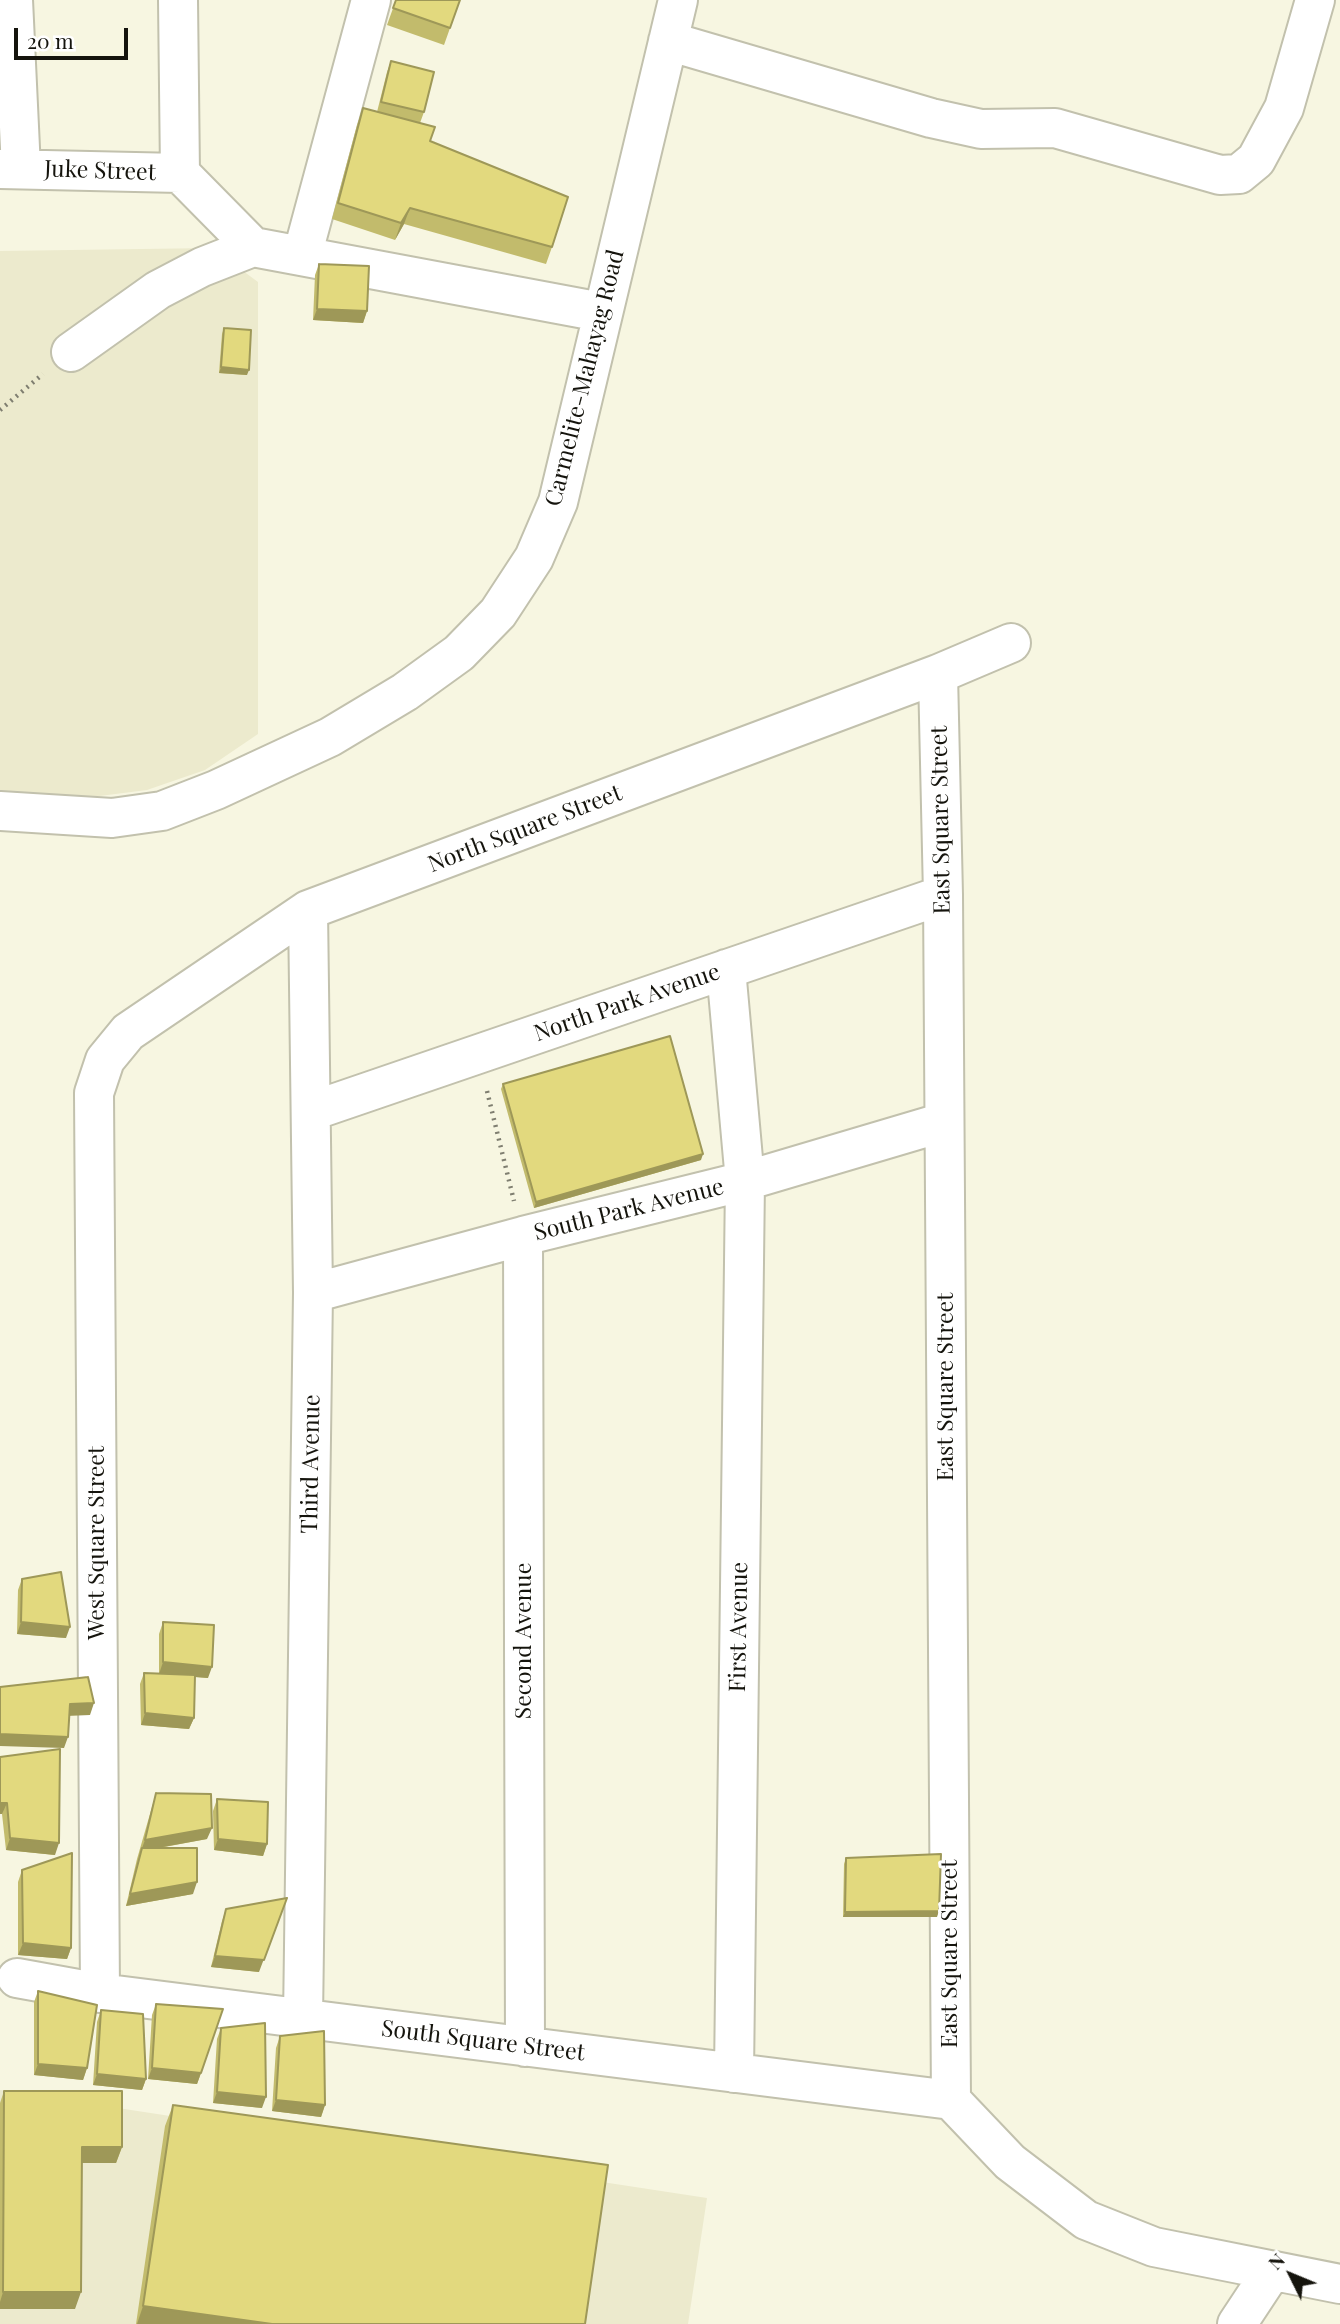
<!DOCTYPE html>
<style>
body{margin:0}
#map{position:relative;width:1340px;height:2324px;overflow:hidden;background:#f7f6e1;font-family:"Playfair Display",serif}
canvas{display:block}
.north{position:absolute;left:1256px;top:2240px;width:70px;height:70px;-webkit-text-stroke:5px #fff;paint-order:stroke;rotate:313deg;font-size:19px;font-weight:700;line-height:28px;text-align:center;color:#15140d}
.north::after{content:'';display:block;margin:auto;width:24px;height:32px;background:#15140d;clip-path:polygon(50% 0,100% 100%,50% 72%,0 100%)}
.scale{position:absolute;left:14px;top:28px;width:114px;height:32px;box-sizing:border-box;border:4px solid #15140d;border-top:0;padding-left:9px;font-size:21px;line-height:24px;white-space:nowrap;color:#15140d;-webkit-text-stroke:5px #fff;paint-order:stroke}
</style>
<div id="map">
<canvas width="1340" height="2324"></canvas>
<div class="north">N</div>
<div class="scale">20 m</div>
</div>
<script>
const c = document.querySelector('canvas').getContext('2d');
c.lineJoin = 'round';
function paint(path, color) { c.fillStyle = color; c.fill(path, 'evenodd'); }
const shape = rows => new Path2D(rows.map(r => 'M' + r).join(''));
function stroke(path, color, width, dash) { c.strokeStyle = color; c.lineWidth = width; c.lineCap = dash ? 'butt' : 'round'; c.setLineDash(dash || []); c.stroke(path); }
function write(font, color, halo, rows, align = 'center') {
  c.font = font + ' "Playfair Display",serif'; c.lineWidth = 6; c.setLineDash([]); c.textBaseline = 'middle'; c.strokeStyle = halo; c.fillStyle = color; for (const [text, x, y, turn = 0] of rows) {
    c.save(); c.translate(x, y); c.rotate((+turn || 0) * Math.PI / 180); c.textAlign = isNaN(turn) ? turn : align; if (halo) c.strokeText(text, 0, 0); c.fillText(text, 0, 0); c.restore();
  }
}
const built = shape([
 [212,248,258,282,258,734,205,770,147,790,76,799,0,792,0,251],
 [0,2090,707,2198,688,2324,0,2324]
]);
const path = shape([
 [0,410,43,374],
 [487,1091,514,1201]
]);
const minor = shape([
 [13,0,21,169],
 [178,0,180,173],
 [668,41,931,118,981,129,1055,128,1220,175,1239,174,1256,160,1284,108,1315,0],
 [0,169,180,173,253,247],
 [302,256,371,0],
 [71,352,158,290,202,267,253,247,601,312],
 [938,674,943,895,951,2100],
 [0,811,112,818,162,811,216,790,330,737,405,692,459,653,498,613,534,558,558,502,678,0],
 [726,969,745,1181,734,2073],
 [312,1111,943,895],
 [523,1236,525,2047],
 [313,1293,523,1236,745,1181,944,1122],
 [17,1978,100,1993,951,2100],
 [100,1993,94,1093,105,1060,128,1032,308,910,938,674,1011,643],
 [303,2018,313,1293,308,910],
 [951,2100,1010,2162,1086,2220,1154,2247,1340,2284],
 [1237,2324,1272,2271]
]);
const wall = shape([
 [396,0,460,0,444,45,387,25],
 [391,61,424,112,420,123,430,141,552,247,546,264,404,224,395,240,332,219,357,125,363,108,377,112,387,72],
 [319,264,367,311,363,323,313,320,315,275],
 [224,328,247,375,219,373,222,334],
 [503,1084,701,1160,534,1208,501,1089],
 [22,1579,66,1638,17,1634,18,1590],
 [163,1622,208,1678,195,1677,194,1718,189,1729,141,1725,140,1684,144,1673,159,1674,159,1634],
 [0,1757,55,1855,6,1850,2,1814,0,1814],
 [156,1793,207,1839,159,1848,193,1894,126,1906,137,1859],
 [217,1799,267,1844,263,1856,214,1850,213,1811],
 [846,1858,937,1917,843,1917,844,1864],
 [22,1870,71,1948,67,1959,18,1955,18,1882],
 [226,1909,259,1972,211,1967,222,1921],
 [38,1991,87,2068,83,2080,34,2075,34,2002],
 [156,2004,201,2073,197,2084,148,2079,152,2015],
 [101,2010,146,2079,142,2090,93,2085,97,2022],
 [221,2028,262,2108,213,2103,217,2039],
 [280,2036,325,2105,321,2117,272,2111,276,2048],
 [4,2091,122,2147,116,2163,82,2163,75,2309,0,2309,0,2103],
 [173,2105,585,2324,136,2324,165,2126]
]);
const shadedWall = shape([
 [410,208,404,224,395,240,401,223],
 [317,309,367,311,363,323,313,320],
 [221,367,249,370,247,375,219,373],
 [703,1154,701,1160,534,1208,536,1202],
 [21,1622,70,1627,66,1638,17,1634],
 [163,1662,212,1667,208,1678,159,1674],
 [94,1703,90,1715,66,1716,70,1704],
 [145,1713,194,1718,189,1729,141,1725],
 [0,1734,68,1737,64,1748,0,1746],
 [0,1803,7,1803,2,1814,0,1814],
 [212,1828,207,1839,141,1851,145,1840],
 [10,1838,59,1843,55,1855,6,1850],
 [218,1839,267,1844,263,1856,214,1850],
 [197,1882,193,1894,126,1906,130,1894],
 [287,1898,259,1972,211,1967,215,1956],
 [939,1911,937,1917,843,1917,845,1912],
 [23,1943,71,1948,67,1959,18,1955],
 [38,2064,87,2068,83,2080,34,2075],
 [152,2068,201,2073,197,2084,148,2079],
 [97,2074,146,2079,142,2090,93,2085],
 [217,2092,266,2097,262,2108,213,2103],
 [276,2100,325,2105,321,2117,272,2111],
 [82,2147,122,2147,116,2163,76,2163],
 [3,2292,81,2292,75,2309,0,2309,0,2302],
 [143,2306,272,2324,137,2324]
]);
const building = shape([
 [396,0,460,0,450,28,393,8,396,0],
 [391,61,434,72,424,112,381,102,391,61],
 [363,108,435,127,430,141,568,197,552,247,410,208,401,223,338,203,363,108],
 [319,264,369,266,367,311,317,309,319,264],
 [224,328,251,330,249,370,221,367,224,328],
 [670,1036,703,1154,536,1202,503,1084,670,1036],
 [61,1572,70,1627,21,1622,22,1579,61,1572],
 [163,1622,214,1625,212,1667,163,1662,163,1622],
 [144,1673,195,1675,194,1718,145,1713,144,1673],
 [88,1677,94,1703,70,1704,68,1737,0,1734,0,1687,88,1677],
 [60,1749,59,1843,10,1838,7,1803,0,1803,0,1757,60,1749],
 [156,1793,211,1794,212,1828,145,1840,156,1793],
 [217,1799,268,1802,267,1844,218,1839,217,1799],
 [142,1848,197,1848,197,1882,130,1894,142,1848],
 [72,1853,71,1948,23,1943,22,1870,72,1853],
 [941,1854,939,1911,845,1912,846,1858,941,1854],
 [287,1898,264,1960,215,1956,226,1909,287,1898],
 [38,1991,97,2005,87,2068,38,2064,38,1991],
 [156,2004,223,2009,201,2073,152,2068,156,2004],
 [101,2010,143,2014,146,2079,97,2074,101,2010],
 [265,2023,266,2097,217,2092,221,2028,265,2023],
 [324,2031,325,2105,276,2100,280,2036,324,2031],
 [4,2091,122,2091,122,2147,82,2147,81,2292,3,2292,4,2091],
 [173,2105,608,2165,585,2324,272,2324,143,2306,173,2105]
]);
const streetNames = [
 ["Juke Street",100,171,2],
 ["Carmelite-Mahayag Road",585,378,-76],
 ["East Square Street",941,820,-91],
 ["North Square Street",525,829,-21],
 ["North Park Avenue",627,1003,-19],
 ["South Park Avenue",629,1210,-14],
 ["East Square Street",946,1387,-90],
 ["Third Avenue",311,1464,-89],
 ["West Square Street",97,1543,-90],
 ["First Avenue",739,1627,-89],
 ["Second Avenue",524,1641,-90],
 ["East Square Street",950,1954,-90],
 ["South Square Street",483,2041,7]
];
paint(built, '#eceacd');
stroke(minor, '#c2c1ad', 42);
stroke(path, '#7f7e70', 4.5, [2, 5]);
stroke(minor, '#fff', 38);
paint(wall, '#c2bb6c');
paint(shadedWall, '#9e9858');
paint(building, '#e2d97e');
stroke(building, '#9e9858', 2);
write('23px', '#15140d', '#fff', streetNames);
</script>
